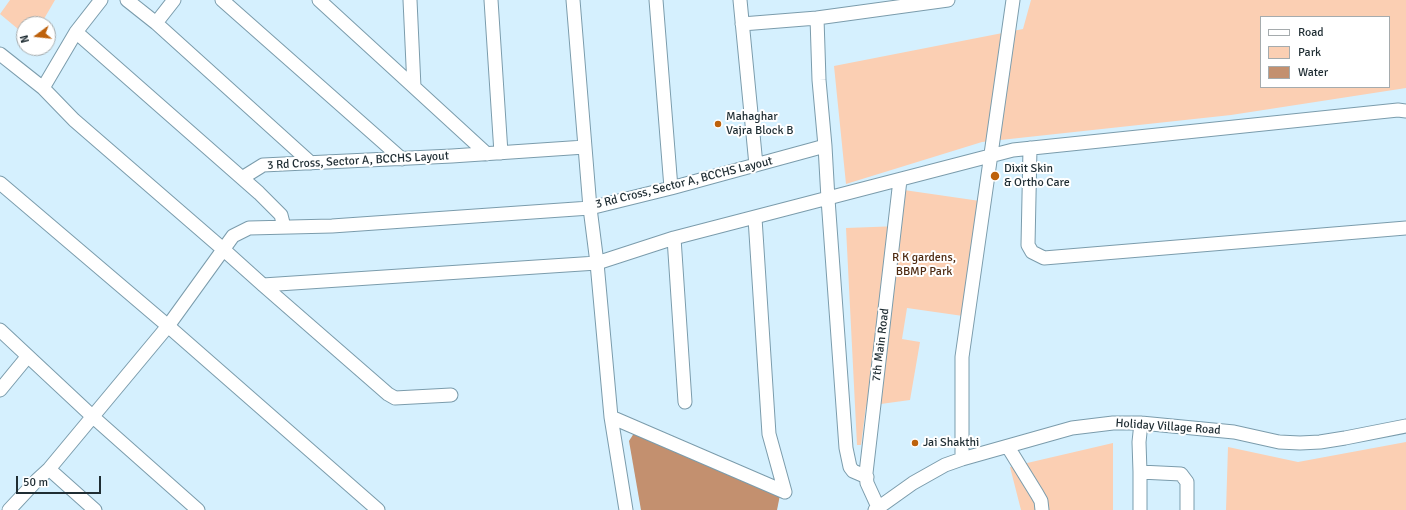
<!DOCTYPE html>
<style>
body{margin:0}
#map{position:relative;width:1406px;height:510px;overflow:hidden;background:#d5f0fe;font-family:Signika,sans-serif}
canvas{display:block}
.legend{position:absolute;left:1260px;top:16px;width:130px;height:72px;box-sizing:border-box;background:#fff;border:1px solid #a5abad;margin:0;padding:5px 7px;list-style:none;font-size:12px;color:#1f2d33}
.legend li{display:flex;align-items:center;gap:8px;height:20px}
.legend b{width:20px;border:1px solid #a5abad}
.north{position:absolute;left:16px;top:16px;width:40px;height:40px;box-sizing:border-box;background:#fff;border:1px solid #a5abad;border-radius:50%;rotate:255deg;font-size:11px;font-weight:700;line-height:16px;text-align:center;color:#1f2d33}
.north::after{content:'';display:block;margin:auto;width:14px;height:18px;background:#bd610b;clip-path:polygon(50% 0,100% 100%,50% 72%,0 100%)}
.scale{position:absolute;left:16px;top:476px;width:85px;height:18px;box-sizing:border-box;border:2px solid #1f2d33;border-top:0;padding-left:5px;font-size:12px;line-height:14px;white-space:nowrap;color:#1f2d33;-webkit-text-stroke:3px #fff;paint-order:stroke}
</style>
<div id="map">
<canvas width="1406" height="510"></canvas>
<ul class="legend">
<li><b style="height:5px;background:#fff"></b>Road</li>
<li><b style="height:11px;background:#fbcfb3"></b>Park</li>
<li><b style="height:11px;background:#c3906f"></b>Water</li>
</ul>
<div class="north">N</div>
<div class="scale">50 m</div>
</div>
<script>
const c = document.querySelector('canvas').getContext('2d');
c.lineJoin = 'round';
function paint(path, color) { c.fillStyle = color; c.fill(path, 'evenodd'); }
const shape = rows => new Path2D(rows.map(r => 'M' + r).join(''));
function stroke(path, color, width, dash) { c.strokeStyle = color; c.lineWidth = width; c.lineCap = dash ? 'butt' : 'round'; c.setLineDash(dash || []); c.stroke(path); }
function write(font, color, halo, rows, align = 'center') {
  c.font = font + ' Signika,sans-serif'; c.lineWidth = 4; c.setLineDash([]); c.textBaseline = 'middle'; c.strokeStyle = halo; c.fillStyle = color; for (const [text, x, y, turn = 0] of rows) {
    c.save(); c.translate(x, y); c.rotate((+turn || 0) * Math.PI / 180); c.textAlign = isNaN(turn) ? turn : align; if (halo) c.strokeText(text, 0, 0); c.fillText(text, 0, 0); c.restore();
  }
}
const green = shape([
 [10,0,55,0,41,24,24,24,24,34,0,14],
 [1031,0,1406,0,1406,88,1231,115,982,142,846,184,834,66,1023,29],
 [1261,17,1389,17,1389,87,1261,87],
 [904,190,980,201,963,316,907,308,902,339,920,342,910,400,866,406,861,445,857,445,846,228,900,226],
 [1406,442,1406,510,1226,510,1228,447,1298,462],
 [1113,443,1113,510,1021,510,1010,467]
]);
const water = shape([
 [636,430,780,495,777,510,641,510,629,441]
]);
const minor = shape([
 [101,0,76,32,43,88,74,120,224,250,263,285,388,394,395,398,451,395],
 [127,0,156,23],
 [174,0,156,23,311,163],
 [222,0,402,159],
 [319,0,487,154],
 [410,0,414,87],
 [491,0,501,153],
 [573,0,585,147],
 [656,0,671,188],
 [740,0,756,165],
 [742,24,817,18],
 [76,32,259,193,281,215,284,227],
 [0,54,43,88],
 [825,146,828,199,846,448,850,467,853,471,867,477],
 [1030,148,1028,245,1032,252,1044,258,1406,228],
 [242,178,263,165,452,156,585,147,590,208,671,188,825,146,819,80,817,18,948,0],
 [0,183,168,326,378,510],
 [755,218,769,434,785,492],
 [674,238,685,402],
 [0,330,92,416,198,510],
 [0,390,28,356],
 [611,417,785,492],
 [1008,447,1037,494,1041,501,1042,510],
 [962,459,962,357,1013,0],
 [49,469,95,510],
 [1140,472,1181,474,1187,482,1187,510],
 [878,507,867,483,866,473,900,180],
 [9,510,37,480,49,469,168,326,233,236,249,228,332,226,590,208,597,263,263,285],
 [626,510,611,417,597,263,674,238,1013,150,1398,110,1406,111],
 [875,510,913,483,945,465,962,459,1072,428,1113,423,1141,423,1234,432,1279,442,1300,443,1320,442,1345,438,1406,426],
 [1140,510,1140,472,1139,442,1141,423]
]);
const markers = [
 [718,124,4,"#bd610b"],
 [995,176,5,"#bd610b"],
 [915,443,4,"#bd610b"]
];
const poiNames = [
 ["Mahaghar",726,117],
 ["Vajra Block B",726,131],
 ["Dixit Skin",1004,169],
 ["& Ortho Care",1004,183],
 ["Jai Shakthi",923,443]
];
const streetNames = [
 ["3 Rd Cross, Sector A, BCCHS Layout",358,161,-3],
 ["3 Rd Cross, Sector A, BCCHS Layout",684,183,-14],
 ["7th Main Road",881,345,-83],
 ["Holiday Village Road",1168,427,4]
];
const parkNames = [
 ["R K gardens,",924,258],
 ["BBMP Park",924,272]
];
paint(green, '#fbcfb3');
paint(water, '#c3906f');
stroke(minor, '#7b9cac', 15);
stroke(minor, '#fff', 13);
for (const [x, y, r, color] of markers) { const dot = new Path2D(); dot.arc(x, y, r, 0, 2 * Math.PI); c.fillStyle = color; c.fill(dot); stroke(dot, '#fff', 1.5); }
write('12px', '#1f2d33', '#fff', poiNames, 'left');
write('12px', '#1f2d33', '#fff', streetNames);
write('12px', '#4f2b12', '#fff', parkNames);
</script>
